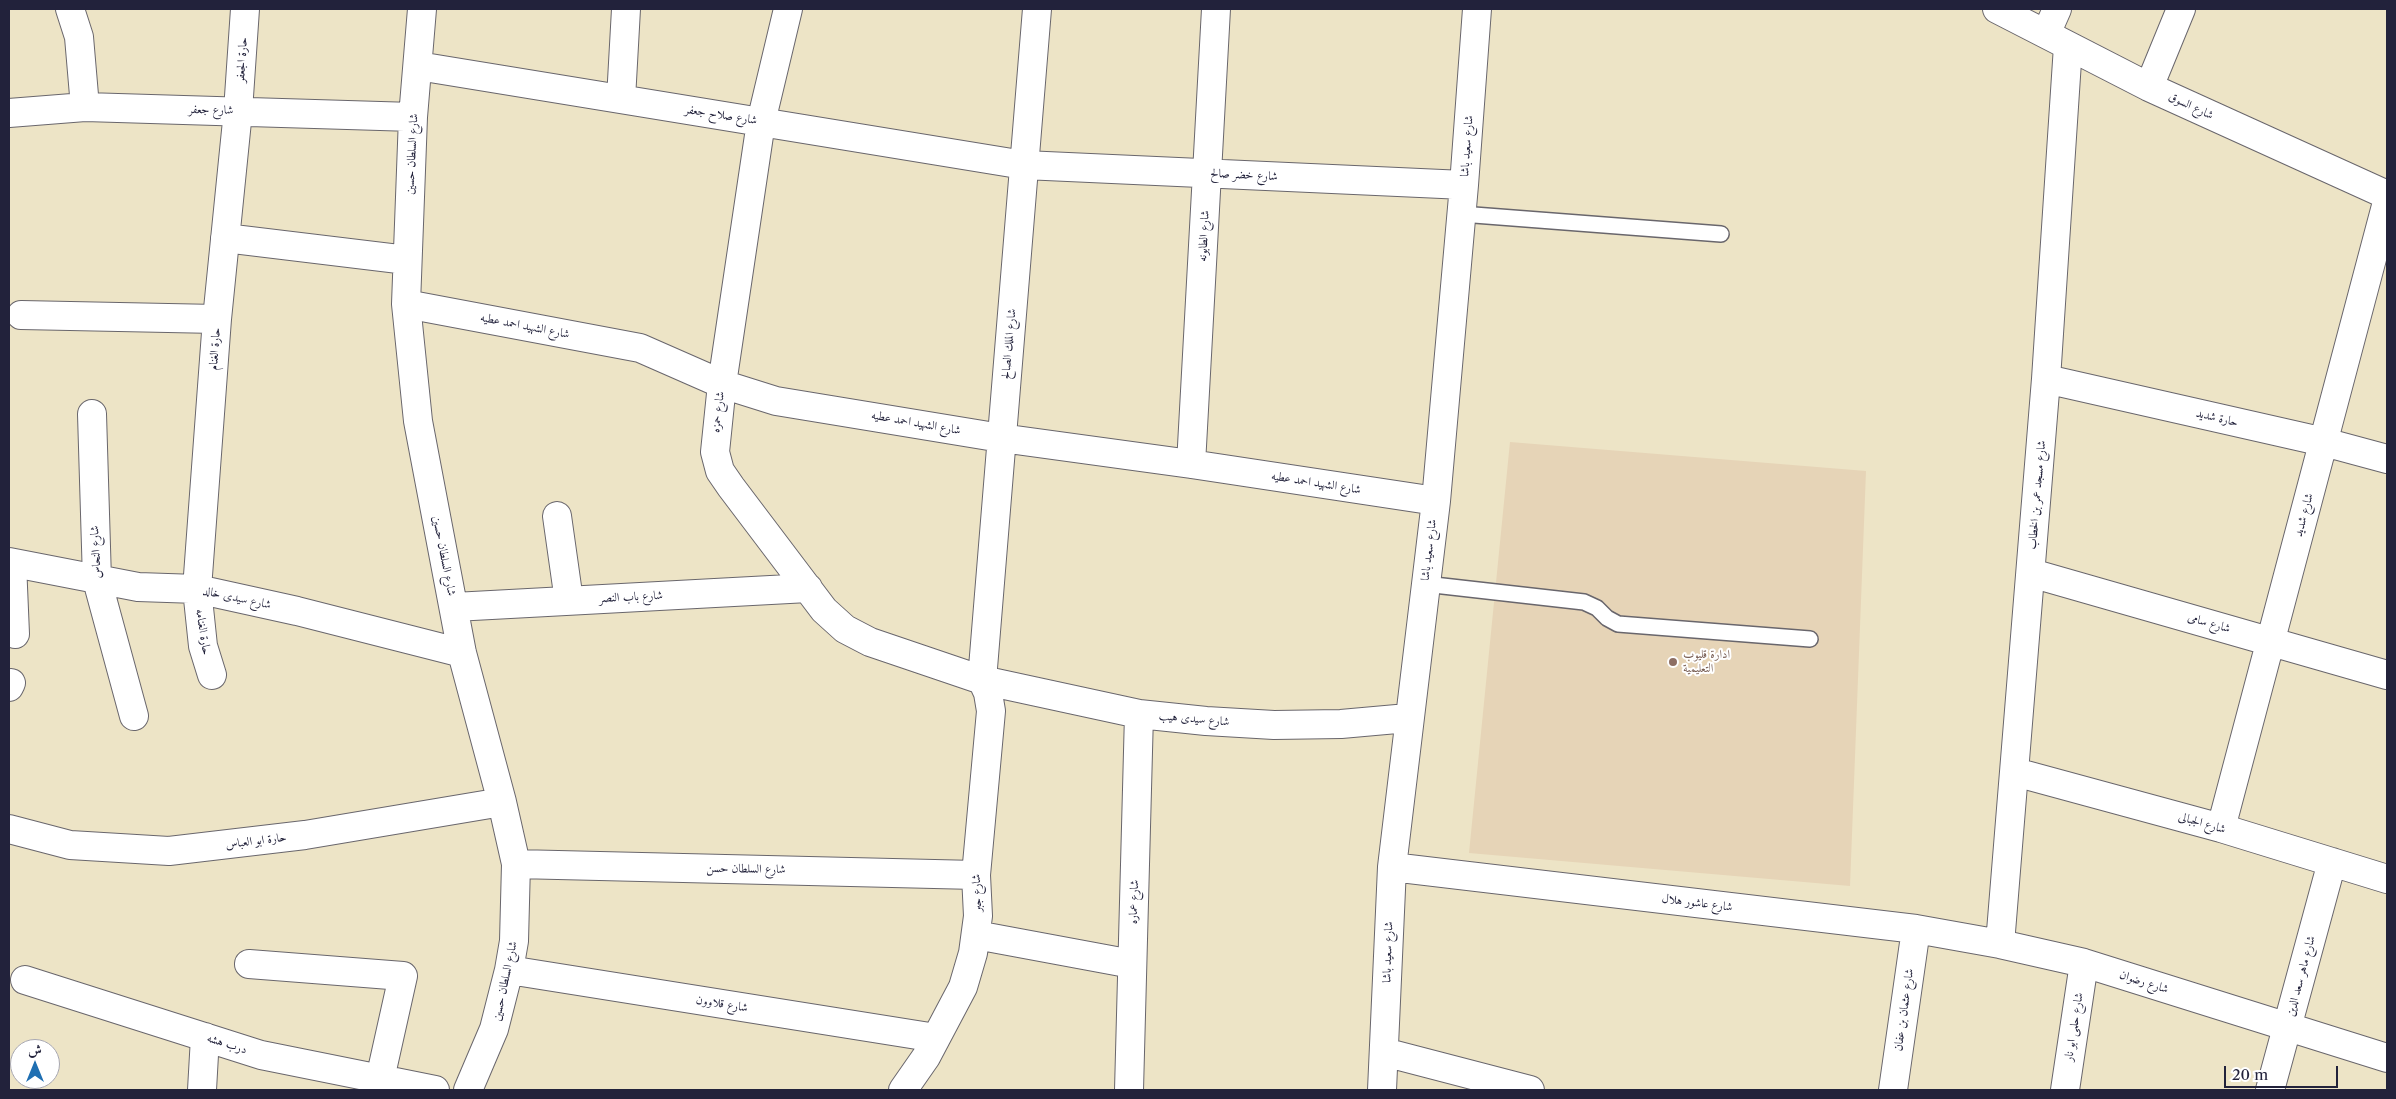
<!DOCTYPE html>
<meta charset="utf-8">
<style>
body{margin:0}
#map{position:relative;width:2396px;height:1099px;overflow:hidden;background:#ede4c6;font-family:"Libre Caslon Text",Amiri,serif}
canvas{display:block}
.frame{position:absolute;inset:0;border:10px solid #22223b;pointer-events:none}
.north{position:absolute;left:10px;top:1039px;width:50px;height:50px;box-sizing:border-box;background:#fff;border:1px solid #a7a7b1;border-radius:50%;rotate:0deg;font-size:14px;font-weight:700;line-height:20px;text-align:center;color:#22223b}
.north::after{content:'';display:block;margin:auto;width:18px;height:22px;background:#1f6fb2;clip-path:polygon(50% 0,100% 100%,50% 72%,0 100%)}
.scale{position:absolute;left:2224px;top:1066px;width:114px;height:22px;box-sizing:border-box;border:2px solid #22223b;border-top:0;padding-left:6px;font-size:15px;line-height:18px;white-space:nowrap;color:#22223b;-webkit-text-stroke:4px #fff;paint-order:stroke}
</style>
<div id="map">
<canvas width="2396" height="1099"></canvas>
<div class="frame"></div>
<div class="north">ش</div>
<div class="scale">20 m</div>
</div>
<script>
const c = document.querySelector('canvas').getContext('2d');
c.lineJoin = 'round';
function paint(path, color) { c.fillStyle = color; c.fill(path, 'evenodd'); }
const shape = rows => new Path2D(rows.map(r => 'M' + r).join(''));
function stroke(path, color, width, dash) { c.strokeStyle = color; c.lineWidth = width; c.lineCap = dash ? 'butt' : 'round'; c.setLineDash(dash || []); c.stroke(path); }
function write(font, color, halo, rows, align = 'center') {
  c.font = font + ' "Libre Caslon Text",Amiri,serif'; c.lineWidth = 4; c.setLineDash([]); c.textBaseline = 'middle'; c.strokeStyle = halo; c.fillStyle = color; for (const [text, x, y, turn = 0] of rows) {
    c.save(); c.translate(x, y); c.rotate((+turn || 0) * Math.PI / 180); c.textAlign = isNaN(turn) ? turn : align; if (halo) c.strokeText(text, 0, 0); c.fillText(text, 0, 0); c.restore();
  }
}
const built = shape([
 [1510,442,1866,471,1850,886,1469,853]
]);
const service = shape([
 [1461,214,1721,234],
 [1425,584,1584,602,1597,608,1607,618,1618,624,1810,639]
]);
const minor = shape([
 [70,9,79,37,85,107],
 [422,9,413,117,406,304,418,421,462,653,502,802,516,864,514,941,509,970,494,1029,468,1090],
 [788,9,761,122,722,384,715,452,720,471,731,487,824,610,845,629,870,642,982,680,1139,714,1206,721,1274,725,1341,724,1408,718],
 [1997,9,2149,87,2387,195],
 [2046,34,2057,9],
 [418,66,1024,165,1464,185],
 [2149,87,2181,9],
 [621,99,626,9],
 [9,113,85,107,413,117],
 [225,238,407,260],
 [406,304,640,348,722,384,776,401,1001,438,1191,464,1436,501],
 [21,315,217,319],
 [2046,379,2324,442,2387,459],
 [92,414,97,580,134,716],
 [1191,464,1216,9],
 [557,516,569,601],
 [9,562,138,587,197,589,297,611,462,653],
 [12,563,15,634],
 [2031,573,2387,675],
 [454,607,808,588],
 [212,675,203,646,197,589,217,319,238,111,245,9],
 [9,687,11,683],
 [2015,772,2221,828,2387,879],
 [2221,828,2387,202],
 [9,829,70,845,169,851,305,835,502,802],
 [516,864,976,875],
 [1392,867,1916,929,2000,944,2084,963,2387,1058],
 [976,935,1132,964],
 [2000,944,2046,379,2068,46],
 [249,964,403,976,380,1079],
 [509,970,936,1038],
 [25,980,261,1055,435,1090],
 [1384,1052,1530,1090],
 [202,1090,205,1037],
 [903,1090,926,1057,963,987,973,953,978,916,976,875,991,711,988,693,982,680,1037,9],
 [1129,1090,1139,714],
 [1382,1090,1392,867,1436,501,1464,185,1477,9],
 [1893,1090,1916,929],
 [2065,1090,2084,963],
 [2270,1090,2332,862]
]);
const markers = [
 [1673,662,5,"#8d6e63"]
];
const streetNames = [
 ["حارة الجعفر",242,60,-86],
 ["شارع السوق",2191,106,25],
 ["شارع جعفر",211,110,1],
 ["شارع صلاح جعفر",721,115,9],
 ["شارع سعيد باشا",1467,146,-86],
 ["شارع السلطان حسين",412,154,-87],
 ["شارع خضر صالح",1244,175,3],
 ["شارع الطابونه",1204,236,-87],
 ["شارع الشهيد احمد عطيه",525,326,11],
 ["شارع الملك الصالح",1009,344,-85],
 ["حارة الغنام",215,349,-86],
 ["شارع حمزه",718,412,-83],
 ["حارة شديد",2217,418,13],
 ["شارع الشهيد احمد عطيه",916,423,10],
 ["شارع الشهيد احمد عطيه",1316,483,9],
 ["شارع مسجد عمر بن الخطاب",2037,495,-85],
 ["شارع شديد",2304,515,-75],
 ["شارع سعيد باشا",1429,550,-83],
 ["شارع النحاس",96,552,-93],
 ["شارع السلطان حسين",444,556,79],
 ["شارع باب النصر",631,597,-3],
 ["شارع سيدى خالد",237,598,12],
 ["شارع سامى",2209,623,16],
 ["حارة الغنامه",203,632,81],
 ["شارع سيدى هيب",1194,719,5],
 ["شارع الجبالى",2202,823,16],
 ["حارة ابو العباس",256,841,-7],
 ["شارع السلطان حسن",746,869,1],
 ["شارع جبر",977,893,-92],
 ["شارع عماره",1134,902,-88],
 ["شارع عاشور هلال",1697,903,7],
 ["شارع سعيد باشا",1388,952,-88],
 ["شارع ماهر سعد الدين",2301,976,-75],
 ["شارع السلطان حسين",505,981,-78],
 ["شارع رضوان",2144,982,18],
 ["شارع قلاوون",722,1004,9],
 ["شارع عثمان بن عفان",1904,1010,-82],
 ["شارع حلمى ابو نار",2074,1027,-81],
 ["درب هشه",227,1044,18]
];
const educationNames = [
 ["ادارة قليوب",1683,655],
 ["التعليمية",1683,669]
];
paint(built, '#e6d4b7');
stroke(service, '#69666c', 18);
stroke(minor, '#69666c', 30);
stroke(service, '#fff', 15);
stroke(minor, '#fff', 28);
for (const [x, y, r, color] of markers) { const dot = new Path2D(); dot.arc(x, y, r, 0, 2 * Math.PI); c.fillStyle = color; c.fill(dot); stroke(dot, '#fff', 2); }
write('12px', '#22223b', '#fff', streetNames);
write('12px', '#785e54', '#fff', educationNames, 'left');
</script>
